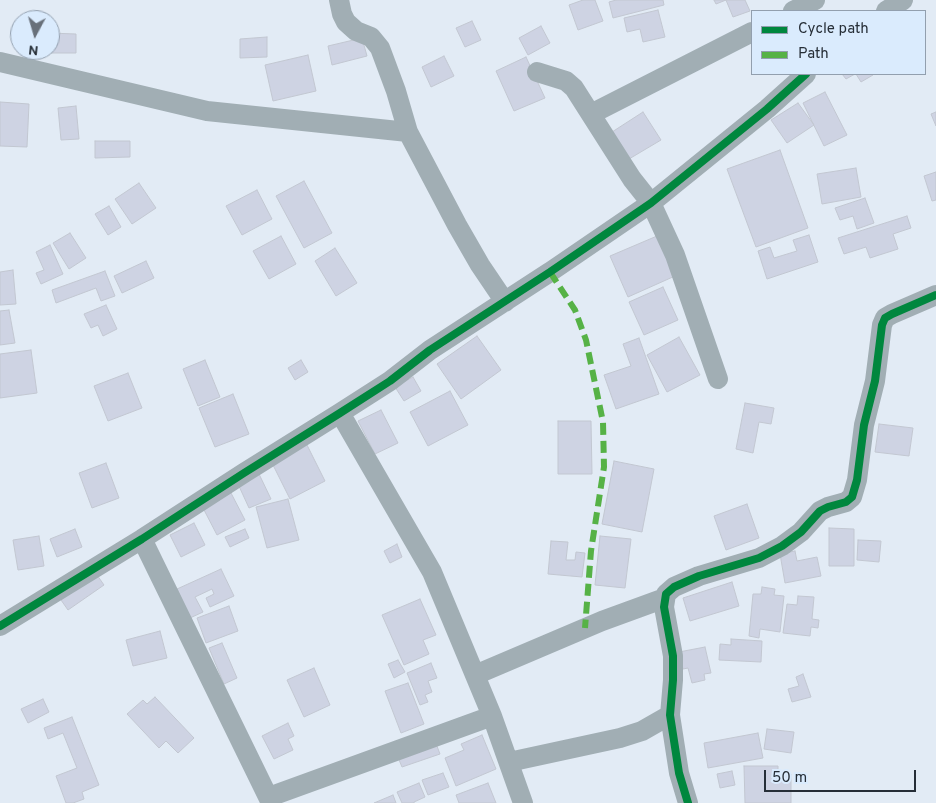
<!DOCTYPE html>
<style>
body{margin:0}
#map{position:relative;width:936px;height:803px;overflow:hidden;background:#e2ebf5;font-family:Overpass,sans-serif}
canvas{display:block}
.legend{position:absolute;left:751px;top:10px;width:175px;height:65px;box-sizing:border-box;background:#daebfd;border:1px solid #929fae;margin:0;padding:6px 9px;list-style:none;font-size:15px;color:#262e37}
.legend li{display:flex;align-items:center;gap:10px;height:25px}
.legend b{width:25px;border:1px solid #929fae}
.north{position:absolute;left:10px;top:10px;width:50px;height:50px;box-sizing:border-box;background:#daebfd;border:1px solid #929fae;border-radius:50%;rotate:186deg;font-size:14px;font-weight:700;line-height:20px;text-align:center;color:#262e37}
.north::after{content:'';display:block;margin:auto;width:18px;height:22px;background:#68707a;clip-path:polygon(50% 0,100% 100%,50% 72%,0 100%)}
.scale{position:absolute;left:764px;top:770px;width:152px;height:22px;box-sizing:border-box;border:2px solid #262e37;border-top:0;padding-left:6px;font-size:15px;line-height:18px;white-space:nowrap;color:#262e37;-webkit-text-stroke:4px #daebfd;paint-order:stroke}
</style>
<div id="map">
<canvas width="936" height="803"></canvas>
<ul class="legend">
<li><b style="height:6px;background:#00873e"></b>Cycle path</li>
<li><b style="height:6px;background:#56b246"></b>Path</li>
</ul>
<div class="north">N</div>
<div class="scale">50 m</div>
</div>
<script>
const c = document.querySelector('canvas').getContext('2d');
c.lineJoin = 'round';
function paint(path, color) { c.fillStyle = color; c.fill(path, 'evenodd'); }
const shape = rows => new Path2D(rows.map(r => 'M' + r).join(''));
function stroke(path, color, width, dash) { c.strokeStyle = color; c.lineWidth = width; c.lineCap = dash ? 'butt' : 'round'; c.setLineDash(dash || []); c.stroke(path); }
const building = shape([
 [583,0,595,0,603,21,578,30,569,5,583,0],
 [616,0,663,0,664,5,613,18,609,2,616,0],
 [714,0,745,0,750,11,733,17,726,0,716,4,714,0],
 [658,10,665,37,643,42,640,29,627,32,624,18,658,10],
 [472,21,481,40,465,47,456,28,472,21],
 [541,26,550,43,528,55,519,38,541,26],
 [50,33,76,34,76,53,37,53,37,50,50,50,50,33],
 [267,37,267,57,240,58,240,39,267,37],
 [362,38,367,56,332,65,328,46,362,38],
 [308,55,316,91,273,101,265,65,308,55],
 [444,56,454,76,431,87,422,67,444,56],
 [526,57,545,98,514,111,496,71,526,57],
 [842,74,855,74,846,79,842,74],
 [856,74,872,74,873,75,861,82,856,74],
 [825,92,847,135,824,146,803,103,825,92],
 [0,102,29,104,27,147,0,146,0,102],
 [798,103,814,125,787,143,771,120,798,103],
 [76,106,79,139,61,140,58,108,76,106],
 [643,112,661,140,629,159,612,132,643,112],
 [936,112,936,126,931,114,936,112],
 [95,141,130,141,130,157,95,158,95,141],
 [780,150,808,228,756,247,727,169,780,150],
 [856,168,861,197,822,204,817,174,856,168],
 [936,172,936,200,932,201,924,176,936,172],
 [304,181,332,233,304,248,276,196,304,181],
 [139,183,156,208,132,224,115,199,139,183],
 [257,190,272,219,242,235,226,206,257,190],
 [865,198,874,223,857,229,853,216,840,220,835,208,865,198],
 [109,206,121,227,108,235,95,214,109,206],
 [907,216,911,228,893,234,898,249,870,258,866,247,844,254,838,238,907,216],
 [70,233,86,258,69,269,53,243,70,233],
 [809,235,818,262,767,279,758,251,770,247,774,258,797,251,793,240,809,235],
 [281,236,296,264,269,279,253,251,281,236],
 [657,236,675,276,628,297,610,256,657,236],
 [50,245,63,274,41,284,36,273,44,270,36,252,50,245],
 [335,248,357,283,336,296,315,261,335,248],
 [146,261,154,278,122,293,114,276,146,261],
 [13,270,16,304,0,305,0,272,13,270],
 [105,271,115,296,101,301,96,288,56,303,52,290,105,271],
 [663,287,678,320,644,335,629,302,663,287],
 [106,305,117,329,103,336,98,325,91,328,84,314,106,305],
 [9,310,15,343,0,345,0,311,9,310],
 [477,336,501,370,461,399,437,364,477,336],
 [679,337,700,375,667,392,647,355,679,337],
 [639,338,659,394,616,409,604,375,631,366,623,344,639,338],
 [31,350,37,393,0,398,0,354,31,350],
 [205,360,220,397,198,406,183,369,205,360],
 [301,360,308,372,295,380,288,368,301,360],
 [128,373,142,408,108,421,94,386,128,373],
 [413,377,421,391,404,401,395,387,413,377],
 [450,391,468,425,428,446,410,412,450,391],
 [233,394,249,434,215,447,199,408,233,394],
 [745,403,774,408,771,424,759,422,753,453,736,449,745,403],
 [381,410,398,443,375,454,358,421,381,410],
 [558,421,591,421,592,474,558,474,558,421],
 [879,424,913,428,909,456,875,452,879,424],
 [306,443,325,481,290,499,271,461,306,443],
 [614,461,654,469,642,532,602,524,614,461],
 [106,463,119,498,92,508,79,473,106,463],
 [259,474,271,499,249,508,238,484,259,474],
 [231,493,245,520,217,535,203,508,231,493],
 [288,499,299,540,267,548,256,507,288,499],
 [747,504,759,538,726,550,714,516,747,504],
 [194,523,205,545,181,557,170,535,194,523],
 [829,528,854,529,854,566,829,566,829,528],
 [75,529,82,547,57,557,50,539,75,529],
 [245,529,249,538,230,547,225,537,245,529],
 [39,536,44,566,18,570,13,540,39,536],
 [600,536,631,539,625,588,595,585,600,536],
 [858,540,881,541,879,562,857,560,858,540],
 [551,541,568,542,566,560,575,560,576,552,585,553,582,577,548,574,551,541],
 [397,544,402,557,390,563,384,551,397,544],
 [795,551,797,561,817,557,821,576,785,583,780,554,795,551],
 [221,569,234,596,210,607,206,598,214,594,212,589,195,597,203,612,190,618,177,589,221,569],
 [97,575,104,585,68,610,61,600,97,575],
 [732,582,739,606,690,621,683,598,732,582],
 [762,587,775,589,774,595,784,596,780,632,760,629,759,638,749,636,753,594,761,594,762,587],
 [798,596,814,597,812,619,819,620,818,628,811,627,810,636,783,633,787,604,797,605,798,596],
 [420,599,436,635,423,640,429,654,404,665,382,615,420,599],
 [229,606,238,631,206,643,197,618,229,606],
 [160,631,167,658,133,666,126,640,160,631],
 [731,639,762,641,761,662,719,660,720,644,731,645,731,639],
 [222,643,237,678,224,684,209,648,222,643],
 [705,647,711,673,704,674,705,680,692,683,688,668,683,669,679,652,705,647],
 [398,660,405,672,394,678,388,664,398,660],
 [431,663,437,678,428,681,432,692,425,695,428,702,420,705,407,673,431,663],
 [314,668,330,705,304,717,287,680,314,668],
 [803,674,811,697,792,702,788,689,799,686,796,677,803,674],
 [408,683,424,724,401,733,385,691,408,683],
 [155,697,194,738,178,753,166,741,159,748,127,714,143,700,147,704,155,697],
 [43,699,49,712,28,723,21,709,43,699],
 [72,717,99,785,82,792,84,799,73,803,66,803,56,776,77,768,63,733,48,739,44,728,72,717],
 [288,723,294,736,288,739,293,750,274,759,262,736,288,723],
 [767,729,794,732,791,753,764,749,767,729],
 [758,733,763,758,708,768,704,743,758,733],
 [482,735,496,769,456,786,445,758,464,750,461,744,482,735],
 [435,741,440,754,402,767,397,755,435,741],
 [744,766,778,766,778,775,791,774,791,803,745,803,744,766],
 [732,771,735,785,720,788,717,774,732,771],
 [443,773,449,787,428,795,422,780,443,773],
 [419,783,425,797,414,802,414,803,402,803,397,792,419,783],
 [488,783,496,803,459,803,456,795,488,783],
 [393,795,396,803,374,803,393,795]
]);
const street = shape([
 [339,0,342,14,346,22,356,31,371,37,380,48,396,91,408,132,457,225,480,265,505,302],
 [793,11,815,0],
 [886,11,903,0],
 [0,62,207,111,408,132],
 [537,72,566,81,574,88,632,179,651,203,675,255,718,379],
 [591,114,752,32],
 [340,413,432,572,492,716,523,803],
 [142,539,271,803],
 [0,626,142,539,244,473,340,413,390,381,430,350,550,272,651,203,767,109,806,74],
 [475,675,602,621,665,598],
 [509,762,620,738,642,731,670,715],
 [269,797,492,716],
 [688,803,679,773,670,715,673,680,673,656,664,607,666,594,674,587,699,576,759,558,782,546,801,532,820,511,828,507,846,502,852,497,857,480,864,425,875,381,882,325,885,318,892,314,936,295]
]);
const quiet = shape([
 [550,272,575,310,586,340,603,422,604,467,591,551,585,628]
]);
const cycleway = shape([
 [0,626,142,539,244,473,340,413,390,381,430,350,550,272,651,203,767,109,806,74],
 [688,803,679,773,670,715,673,680,673,656,664,607,666,594,674,587,699,576,759,558,782,546,801,532,820,511,828,507,846,502,852,497,857,480,864,425,875,381,882,325,885,318,892,314,936,295]
]);
paint(building, '#ced3e3');
stroke(building, '#c2c7d1', 1);
stroke(street, '#a1aeb4', 20);
stroke(quiet, '#56b246', 6, [12, 6]);
stroke(cycleway, '#00873e', 8);
</script>
